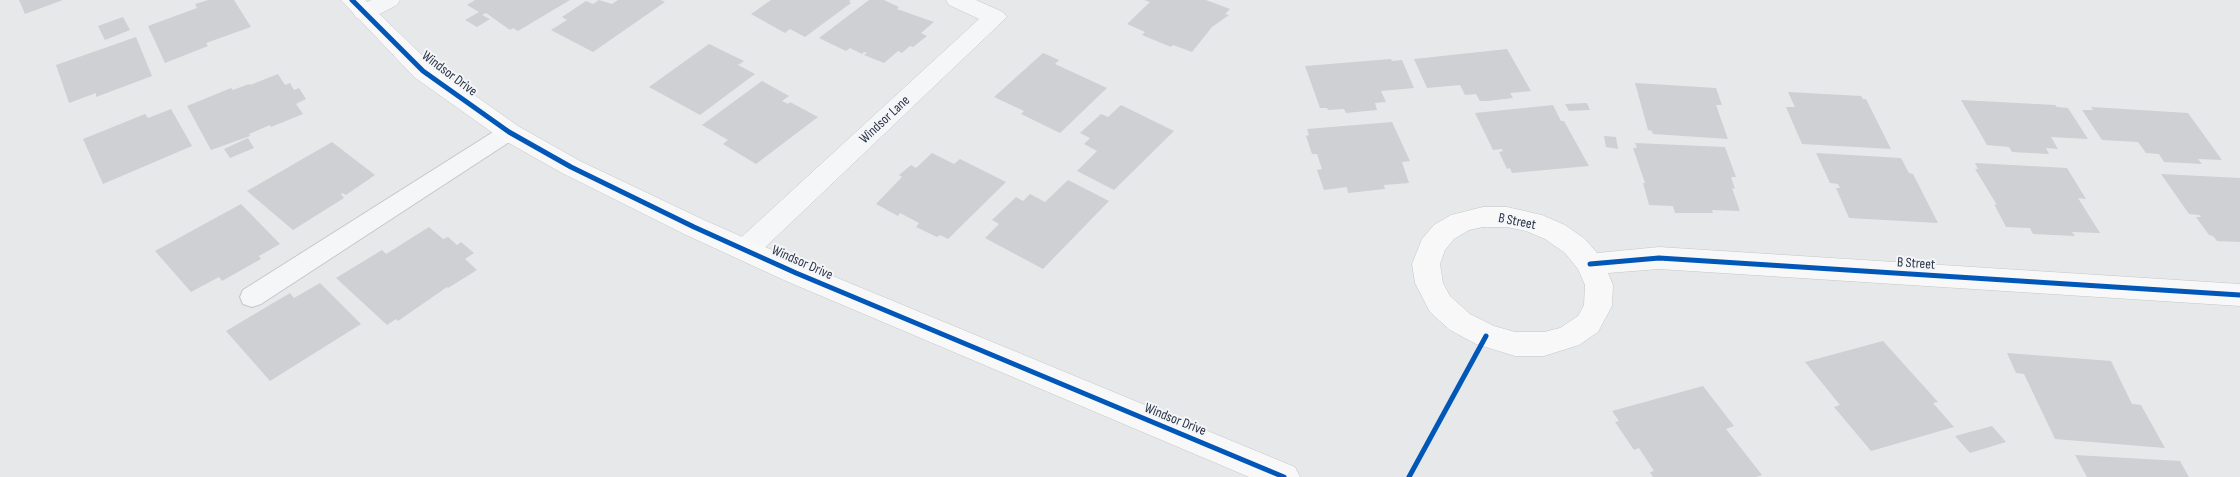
<!DOCTYPE html>
<style>
body{margin:0}
canvas{display:block;background:#e6e8ea}
</style>
<canvas width="2240" height="477"></canvas>
<script>
const c = document.querySelector('canvas').getContext('2d');
c.lineJoin = 'round';
function paint(path, color) { c.fillStyle = color; c.fill(path, 'evenodd'); }
const shape = rows => new Path2D(rows.map(r => 'M' + r).join(''));
function stroke(path, color, width, dash) { c.strokeStyle = color; c.lineWidth = width; c.lineCap = dash ? 'butt' : 'round'; c.setLineDash(dash || []); c.stroke(path); }
function write(font, color, halo, rows, align = 'center') {
  c.font = font + ' "Sofia Sans Condensed",sans-serif'; c.lineWidth = 4; c.setLineDash([]); c.textBaseline = 'middle'; c.strokeStyle = halo; c.fillStyle = color; for (const [text, x, y, turn = 0] of rows) {
    c.save(); c.translate(x, y); c.rotate((+turn || 0) * Math.PI / 180); c.textAlign = isNaN(turn) ? turn : align; if (halo) c.strokeText(text, 0, 0); c.fillText(text, 0, 0); c.restore();
  }
}
const building = shape([
 [19,0,63,0,25,14],
 [208,0,234,0,251,27,206,43,208,46,165,63,148,26,197,8,195,4],
 [475,0,570,0,518,31,513,28,510,30,486,13,482,15,490,19,477,27,465,20,479,12,467,5],
 [599,0,612,4,618,0,661,0,665,2,593,52,551,30,567,20,562,17,586,1,593,4],
 [771,0,851,0,849,1,851,3,805,37,790,29,785,33,751,14],
 [869,0,884,0,899,7,897,9,934,22,921,33,927,36,913,47,910,46,902,53,898,51,884,63,864,55,867,53,864,52,862,54,850,48,846,51,819,38],
 [1144,0,1206,0,1230,9,1225,14,1229,15,1212,27,1192,52,1173,45,1171,47,1142,35,1145,32,1127,24,1150,2],
 [123,17,130,30,105,40,98,26],
 [136,37,152,76,96,97,96,93,69,103,56,65],
 [709,44,744,61,738,65,755,74,700,115,649,87],
 [1507,49,1531,91,1510,93,1513,98,1487,101,1480,101,1476,94,1465,95,1460,85,1427,88,1414,59],
 [1043,53,1059,60,1055,64,1107,88,1060,133,1021,114,1024,111,994,97],
 [1391,59,1392,61,1402,60,1414,88,1381,91,1386,102,1375,103,1377,110,1346,113,1344,109,1328,110,1327,108,1320,108,1305,66],
 [278,74,285,85,290,83,294,90,299,88,306,99,296,104,303,114,271,127,270,125,249,134,250,136,211,150,187,106,231,88,233,90,249,84,250,85],
 [762,81,789,96,782,101,788,104,790,102,818,117,756,164,723,144,728,140,702,125],
 [1635,83,1716,88,1722,105,1716,105,1728,139,1653,134,1652,131,1648,130],
 [1788,92,1861,96,1863,99,1866,99,1891,149,1802,144,1786,107,1795,107],
 [1961,100,2055,105,2057,107,2068,108,2088,139,2051,137,2058,149,2046,148,2049,154,2012,152,2009,147,1987,145],
 [1587,103,1590,110,1569,111,1565,104],
 [1121,105,1174,131,1114,190,1077,171,1097,151,1084,144,1090,138,1080,133,1101,114,1108,117],
 [1553,105,1561,121,1564,121,1589,166,1512,173,1510,168,1507,169,1499,152,1503,151,1502,149,1493,150,1475,113],
 [2091,107,2188,113,2222,160,2198,159,2202,164,2164,162,2159,154,2146,153,2138,142,2102,140,2082,110,2093,110],
 [171,109,192,146,103,184,83,139,145,114,148,118],
 [1392,122,1410,161,1402,162,1409,183,1384,185,1385,189,1348,193,1347,187,1324,190,1317,170,1322,169,1317,154,1312,154,1306,136,1309,135,1307,129],
 [1604,136,1616,137,1618,149,1606,147],
 [248,138,254,148,230,158,224,149],
 [332,142,375,175,346,195,342,193,341,194,344,198,293,230,247,191],
 [1635,143,1725,147,1736,177,1731,177,1735,189,1732,188,1740,211,1712,210,1713,213,1675,213,1673,206,1649,205,1643,183,1645,183,1633,148,1637,148],
 [932,153,954,164,960,159,1006,182,948,239,940,235,937,237,916,227,919,223,900,213,898,216,876,204,902,177,899,175,911,165,916,168],
 [1816,153,1901,158,1909,173,1913,174,1938,223,1849,218,1836,188,1840,188,1838,184,1830,183],
 [1975,163,2067,168,2086,199,2078,198,2100,233,2072,232,2075,236,2033,234,2030,228,2006,227,1994,204,1997,205,1975,169,1978,169],
 [2161,174,2240,178,2240,242,2217,241,2213,236,2209,235,2196,217,2201,217,2199,215,2189,214],
 [1068,180,1109,201,1043,269,985,238,999,224,992,220,1016,197,1023,201,1030,194,1045,202],
 [241,204,280,244,259,256,261,259,222,281,219,277,191,292,155,251],
 [429,227,443,239,448,237,457,245,461,242,474,253,465,259,477,270,448,288,447,287,398,321,396,319,387,325,336,278,382,250,386,254],
 [320,283,361,324,270,381,226,331,290,293,294,298],
 [1883,341,1938,402,1933,403,1954,427,1871,451,1834,407,1840,405,1805,362],
 [2007,353,2111,361,2132,404,2141,405,2165,448,2055,439,2024,374,2016,373],
 [1703,386,1734,426,1726,429,1762,475,1756,477,1653,477,1650,472,1654,471,1639,448,1634,450,1615,422,1619,421,1612,411],
 [1992,426,2006,442,1970,453,1955,436],
 [2075,455,2180,461,2189,477,2087,477]
]);
const lane = shape([
 [509,124,517,127,520,132,517,137,261,304,252,307,243,304,240,297,243,290,501,127,509,124]
]);
const street = shape([
 [371,0,400,0,397,5,372,18,364,20,356,18,353,13,356,8,371,0],
 [946,0,976,0,1003,12,1007,17,755,257,745,260,735,257,731,250,735,243,979,19,949,5,946,0]
]);
const secondary = shape([
 [341,0,365,0,432,65,518,126,580,161,704,220,806,265,1295,467,1300,477,1249,477,786,281,684,234,562,173,500,138,414,77,341,0],
 [1483,207,1507,207,1542,215,1565,225,1585,239,1597,253,1659,247,2240,284,2240,306,1659,269,1608,273,1613,285,1612,306,1598,332,1579,345,1544,356,1515,356,1476,344,1450,330,1430,312,1415,283,1412,264,1422,239,1434,225,1451,215,1483,207],
 [1483,227,1507,227,1526,231,1545,239,1565,253,1578,269,1585,285,1584,305,1578,316,1560,328,1544,332,1515,332,1494,326,1470,314,1450,296,1443,283,1440,264,1445,250,1454,239,1469,230,1483,227]
]);
const cycleway = shape([
 [352,0,423,71,509,132,571,167,694,227,796,273,1284,477],
 [1590,264,1659,258,2240,295],
 [1409,477,1486,336]
]);
const streetNames = [
 ["Windsor Drive",449,74,37],
 ["Windsor Lane",885,120,-43],
 ["B Street",1517,222,11],
 ["Windsor Drive",802,263,24],
 ["B Street",1916,264,4],
 ["Windsor Drive",1175,420,22]
];
paint(building, '#ced0d3');
stroke(lane, '#c4c6c8', 2);
stroke(street, '#c4c6c8', 1);
stroke(secondary, '#c4c6c8', 1);
paint(lane, '#f5f6f7');
paint(street, '#f5f6f7');
paint(secondary, '#f8f8f8');
stroke(cycleway, '#0057b8', 5);
write('14px', '#2b3445', '#f4f6f9', streetNames);
</script>
